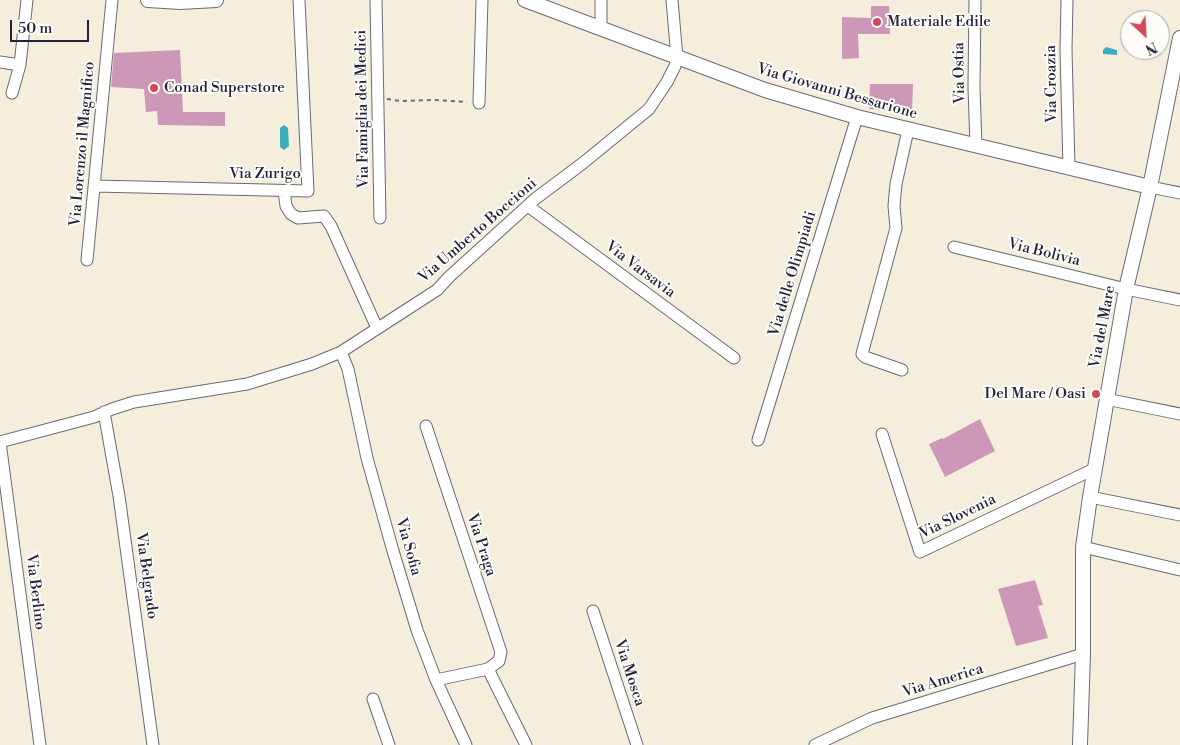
<!DOCTYPE html>
<style>
body{margin:0}
#map{position:relative;width:1180px;height:745px;overflow:hidden;background:#f5eedc;font-family:"Libre Bodoni",serif}
canvas{display:block}
.north{position:absolute;left:1120px;top:10px;width:50px;height:50px;box-sizing:border-box;background:#fdfcf7;border:1px solid #a5a5ac;border-radius:50%;rotate:155deg;font-size:14px;font-weight:700;line-height:20px;text-align:center;color:#22223b}
.north::after{content:'';display:block;margin:auto;width:18px;height:22px;background:#d1495b;clip-path:polygon(50% 0,100% 100%,50% 72%,0 100%)}
.scale{position:absolute;left:10px;top:20px;width:79px;height:22px;box-sizing:border-box;border:2px solid #22223b;border-top:0;padding-left:6px;font-size:15px;line-height:18px;white-space:nowrap;color:#22223b;-webkit-text-stroke:4px #fdfcf7;paint-order:stroke}
</style>
<div id="map">
<canvas width="1180" height="745"></canvas>
<div class="north">N</div>
<div class="scale">50 m</div>
</div>
<script>
const c = document.querySelector('canvas').getContext('2d');
c.lineJoin = 'round';
function paint(path, color) { c.fillStyle = color; c.fill(path, 'evenodd'); }
const shape = rows => new Path2D(rows.map(r => 'M' + r).join(''));
function stroke(path, color, width, dash) { c.strokeStyle = color; c.lineWidth = width; c.lineCap = dash ? 'butt' : 'round'; c.setLineDash(dash || []); c.stroke(path); }
function write(font, color, halo, rows, align = 'center') {
  c.font = font + ' "Libre Bodoni",serif'; c.lineWidth = 4; c.setLineDash([]); c.textBaseline = 'middle'; c.strokeStyle = halo; c.fillStyle = color; for (const [text, x, y, turn = 0] of rows) {
    c.save(); c.translate(x, y); c.rotate((+turn || 0) * Math.PI / 180); c.textAlign = isNaN(turn) ? turn : align; if (halo) c.strokeText(text, 0, 0); c.fillText(text, 0, 0); c.restore();
  }
}
const water = shape([
 [1106,47,1117,50,1117,55,1103,54,1103,50],
 [284,125,288,128,289,146,284,150,280,147,280,128]
]);
const building = shape([
 [871,6,889,6,890,34,858,34,859,58,842,59,842,17,871,18],
 [180,50,183,112,225,112,225,126,158,125,157,111,146,112,144,89,111,87,114,53],
 [870,84,913,84,912,111,869,109],
 [980,419,995,451,945,477,929,444,942,438,943,439],
 [1035,580,1043,605,1038,606,1048,638,1016,646,998,589]
]);
const path = shape([
 [387,99,400,101,434,100,467,102]
]);
const minor = shape([
 [376,0,380,218],
 [975,0,974,88,976,146],
 [1067,0,1066,50,1069,168],
 [601,29,601,0],
 [0,62,20,65],
 [12,93,20,65,27,0],
 [479,103,482,0],
 [95,186,308,191,299,0],
 [1150,187,1180,193],
 [284,191,286,206,291,214,298,218,324,216,331,226,377,328],
 [528,206,734,358],
 [954,247,1126,289,1180,300],
 [87,260,112,0],
 [341,352,348,369,367,458,393,551,417,630,436,680,466,745],
 [902,370,865,357,862,354,896,228,894,206,896,184,908,130],
 [1106,399,1180,414],
 [104,412,119,496,153,745],
 [426,426,501,652,499,661,488,669,436,680],
 [882,434,920,552,1094,469],
 [758,440,857,117],
 [0,442,94,417,112,409,134,402,247,384,312,364,341,352,437,290,450,276,535,199,583,163,649,109,667,82,675,66,677,58,672,0],
 [0,442,40,745],
 [1090,497,1180,515],
 [1083,547,1180,570],
 [593,611,637,745],
 [488,669,526,745],
 [373,699,389,745],
 [815,745,872,718,1083,654]
]);
const tertiary = shape([
 [148,0,180,2,216,0],
 [525,0,765,90,857,117,1150,187],
 [1080,745,1083,654,1083,547,1090,497,1126,289,1150,187,1180,38]
]);
const markers = [
 [877,22,5,"#d1495b"],
 [154,88,5,"#d1495b"],
 [1096,394,5,"#d1495b"]
];
const poiNames = [
 ["Materiale Edile",887,22],
 ["Conad Superstore",164,88],
 ["Del Mare / Oasi",1086,394,"right"]
];
const streetNames = [
 ["Via Ostia",960,73,-91],
 ["Via Croazia",1052,84,-91],
 ["Via Giovanni Bessarione",837,92,16],
 ["Via Famiglia dei Medici",363,109,-91],
 ["Via Lorenzo il Magnifico",83,144,-85],
 ["Via Zurigo",265,174],
 ["Via Umberto Boccioni",478,231,-41],
 ["Via Bolivia",1044,253,14],
 ["Via Varsavia",640,270,37],
 ["Via delle Olimpiadi",793,274,-73],
 ["Via del Mare",1103,327,-79],
 ["Via Slovenia",958,517,-26],
 ["Via Praga",481,545,72],
 ["Via Sofia",408,547,74],
 ["Via Belgrado",146,576,82],
 ["Via Berlino",35,592,83],
 ["Via Mosca",629,673,72],
 ["Via America",943,681,-17]
];
paint(water, '#3eadbb');
paint(building, '#cd97b7');
stroke(minor, '#6c6973', 13);
stroke(tertiary, '#6c6973', 16);
stroke(path, '#6c6973', 2, [4, 4]);
stroke(minor, '#fff', 11);
stroke(tertiary, '#fff', 14);
for (const [x, y, r, color] of markers) { const dot = new Path2D(); dot.arc(x, y, r, 0, 2 * Math.PI); c.fillStyle = color; c.fill(dot); stroke(dot, '#fdfcf7', 2); }
write('15px', '#22223b', '#fdfcf7', poiNames, 'left');
write('15px', '#22223b', '#fdfcf7', streetNames);
</script>
